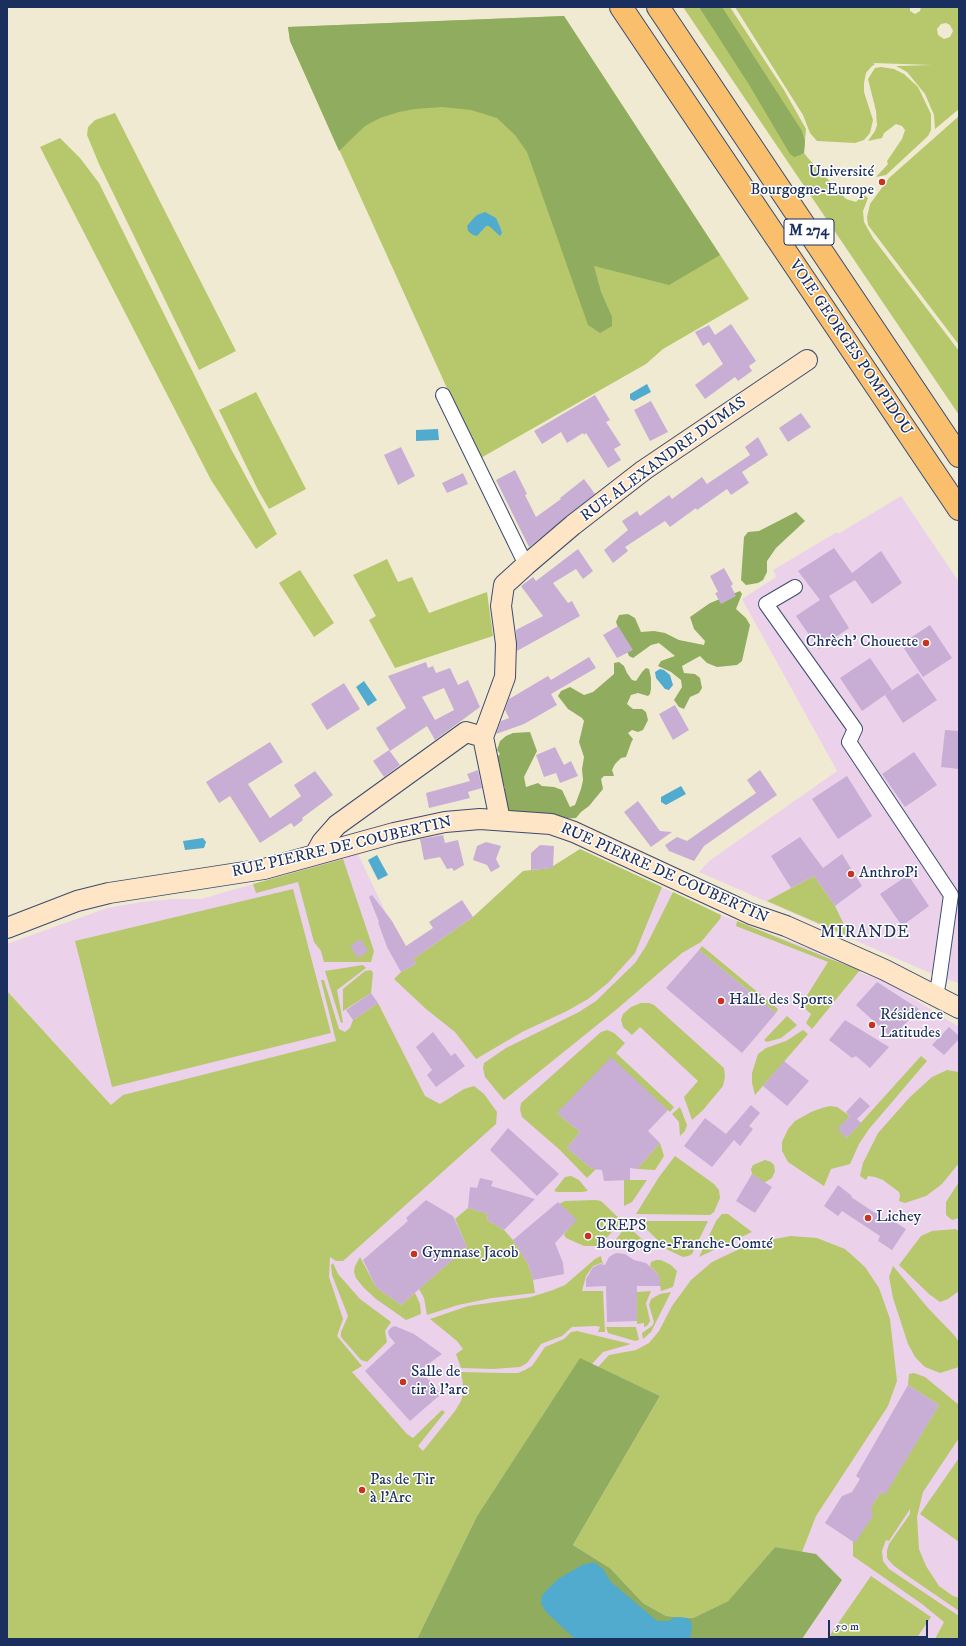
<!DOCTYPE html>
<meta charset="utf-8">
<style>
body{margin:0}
#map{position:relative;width:966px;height:1646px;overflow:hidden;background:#f1ead3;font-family:"IM FELL DW Pica",serif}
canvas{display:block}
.frame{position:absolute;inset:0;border:8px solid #1b2f5e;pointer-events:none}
.scale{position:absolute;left:828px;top:1620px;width:100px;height:18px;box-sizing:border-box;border:2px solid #1b2f5e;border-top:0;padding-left:5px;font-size:12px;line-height:14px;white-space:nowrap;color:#1b2f5e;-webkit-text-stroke:3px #fff;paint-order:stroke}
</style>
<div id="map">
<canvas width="966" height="1646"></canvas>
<div class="frame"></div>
<div class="scale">50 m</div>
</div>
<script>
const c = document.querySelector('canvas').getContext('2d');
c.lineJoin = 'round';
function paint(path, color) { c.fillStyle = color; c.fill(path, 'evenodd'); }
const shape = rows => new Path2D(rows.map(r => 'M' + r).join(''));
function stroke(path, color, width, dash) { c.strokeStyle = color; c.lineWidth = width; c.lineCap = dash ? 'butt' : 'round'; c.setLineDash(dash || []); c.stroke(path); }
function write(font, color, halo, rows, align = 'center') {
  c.font = font + ' "IM FELL DW Pica",serif'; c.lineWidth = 3; c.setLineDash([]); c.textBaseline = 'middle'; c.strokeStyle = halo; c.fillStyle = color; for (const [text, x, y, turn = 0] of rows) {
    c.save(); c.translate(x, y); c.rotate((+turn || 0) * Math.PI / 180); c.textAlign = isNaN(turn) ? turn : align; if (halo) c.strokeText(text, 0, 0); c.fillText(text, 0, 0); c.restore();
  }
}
const built = shape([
 [901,496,959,582,959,983,939,977,699,872,709,861,837,771,742,599,776,577,773,570,837,532,838,534],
 [580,849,721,915,863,969,861,973,887,982,959,1027,959,1639,802,1639,842,1580,775,1547,660,1396,580,1359,477,1516,417,1639,140,1137,7,991,7,944,107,908,141,902,172,899,201,899,358,854,387,915,413,958,473,917,523,871,550,868]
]);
const green = shape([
 [683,7,730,7,784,90,806,129,804,153,808,158,846,199,856,202,863,194,868,198,863,211,864,222,873,238,959,351,959,415],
 [735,7,910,7,910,11,915,14,920,11,921,7,959,7,959,109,935,129,934,115,925,94,907,72,896,66,932,65,873,63,875,64,871,67,866,73,864,83,864,92,873,120,870,133,864,140,855,143,817,141,810,133,803,115],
 [946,23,950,25,953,31,950,37,944,39,938,35,937,29,941,24],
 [564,16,749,299,663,349,646,364,479,459,290,41,288,27],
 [881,67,894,69,904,74,918,87,931,114,931,130,928,136,886,175,876,177,888,164,887,161,902,139,905,130,902,126,896,124,884,133,882,138,868,141,875,131,877,125,876,111,868,79,875,68],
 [115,113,236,351,199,370,99,164,87,135,88,127,95,120],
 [959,116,959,345,868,225,867,217,870,204,889,178],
 [60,138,80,158,99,183,231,449,277,534,256,549,211,480,40,147],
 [256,392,306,489,269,509,258,490,219,410],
 [387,559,398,582,412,577,429,613,487,592,493,636,395,668,369,620,376,616,353,575],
 [300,570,334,623,314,637,279,583],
 [580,849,662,887,635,953,608,983,588,999,567,1011,522,1032,476,1059,455,1032,426,1009,394,979,401,972,416,964,413,959,473,917,523,871,550,868],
 [343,859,374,951,371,962,324,962,321,951,314,942,298,882,256,893,253,884],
 [814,876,835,906,850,937,767,901],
 [293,889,331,1033,112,1087,75,941],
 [673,892,721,915,720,919,701,942,682,953,617,1009,504,1100,485,1077,483,1068,484,1063,506,1048,579,1012,596,1001,635,963,646,946],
 [737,921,830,959,860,970,812,1029,806,1023,811,1014,801,1005,828,962,736,926],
 [702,946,778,1009,776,1013,699,950],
 [363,965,366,968,337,990,343,1022,341,1023,325,971],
 [371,970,373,973,371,993,343,1011,343,989,365,971],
 [321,980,324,980,339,1029,345,1032,350,1028,353,1020,378,1003,425,1096,440,1104,464,1089,474,1086,484,1094,497,1112,496,1124,343,1261,336,1261,330,1257,329,1277,343,1319,337,1336,362,1366,352,1372,407,1434,413,1438,442,1410,445,1412,418,1446,423,1451,455,1411,461,1401,464,1391,461,1372,503,1373,518,1373,525,1370,532,1366,545,1347,564,1339,571,1332,577,1331,631,1344,603,1352,592,1364,580,1359,477,1516,417,1639,7,1639,7,991,111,1105,123,1095,336,1041],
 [641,1003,649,1003,654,1005,724,1068,725,1077,723,1086,703,1110,692,1120,684,1097,698,1081,640,1027,632,1035,623,1027,621,1020,623,1014,631,1007],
 [787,1016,797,1025,795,1027,781,1038,767,1042,764,1040],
 [607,1030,614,1033,625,1043,616,1053,674,1107,670,1112,668,1110,557,1113,580,1132,567,1148,592,1169,596,1169,587,1178,560,1150,522,1117,520,1109,521,1103,601,1032],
 [803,1030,808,1034,755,1095,752,1083,752,1073,758,1054,766,1048,786,1041],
 [921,1056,927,1061,869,1129,859,1144,850,1164,831,1169,824,1186,788,1162,782,1151,782,1142,788,1129,795,1121,811,1112,822,1108,830,1106,837,1107,850,1116,838,1129,847,1138],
 [947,1070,959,1072,959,1163,942,1184,926,1196,905,1203,899,1201,900,1195,899,1192,883,1180,875,1177,868,1176,866,1180,860,1176,863,1163,878,1133,910,1097,932,1077],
 [680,1107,687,1125,685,1131,680,1136,679,1122,672,1114],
 [660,1143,664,1156,655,1170,637,1169],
 [675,1156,714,1184,719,1190,720,1198,714,1212,710,1215,636,1214,659,1177],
 [765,1160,771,1162,774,1165,775,1171,772,1178,764,1183,752,1174,751,1169,753,1165],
 [571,1176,579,1180,588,1191,582,1192,557,1192,554,1191,565,1177],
 [624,1180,647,1180,632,1202,624,1206],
 [959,1182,959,1218,952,1220,946,1215,946,1202],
 [595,1200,601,1201,622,1221,599,1246,584,1246,566,1238,564,1235,565,1233,576,1220,559,1204,565,1201],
 [468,1208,488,1214,487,1220,504,1230,513,1240,528,1264,533,1280,535,1293,492,1298,458,1305,427,1315,424,1298,419,1289,467,1247,455,1219],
 [722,1214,728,1214,752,1232,699,1257,716,1221],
 [638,1221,708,1221,692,1254,688,1256,683,1257,668,1250],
 [627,1225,649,1246,641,1248,612,1248,611,1246],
 [956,1229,959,1232,959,1291,948,1299,940,1302,929,1294,899,1265,921,1236,932,1231],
 [791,1236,817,1238,845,1249,865,1267,879,1288,890,1319,897,1381,888,1406,816,1516,802,1552,775,1547,728,1601,693,1618,666,1616,643,1603,610,1568,573,1545,660,1396,598,1367,609,1355,636,1350,649,1343,659,1331,672,1306,691,1280,712,1262,752,1243],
 [601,1256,603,1265,601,1263,593,1266,586,1276,582,1291,603,1291,605,1332,598,1332,600,1327,596,1326,572,1327,562,1336,541,1344,527,1363,520,1367,493,1369,461,1368,456,1354,463,1349,457,1341,430,1319,468,1306,531,1297,553,1290,565,1285,595,1259],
 [360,1257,376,1287,401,1305,415,1293,420,1304,421,1314,406,1320,376,1299,363,1287,356,1278,354,1272,355,1266],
 [656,1260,661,1260,671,1265,677,1271,673,1287,661,1291,658,1274,650,1266,651,1262],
 [333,1263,338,1274,360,1299,391,1322,385,1331,387,1342,367,1362,361,1360,341,1337,341,1332,348,1316,332,1275,331,1265],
 [893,1266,928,1308,954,1335,959,1342,959,1367,940,1373,925,1367,915,1357,908,1344,893,1298,889,1277],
 [651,1291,646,1303,650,1321,647,1326,644,1327,644,1323,637,1324,637,1292],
 [671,1292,651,1332,643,1339,642,1333,652,1326,654,1322,649,1305,651,1299,660,1294],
 [606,1327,636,1327,639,1340,635,1341,608,1333],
 [914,1373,925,1377,959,1405,959,1438,923,1492,917,1517,919,1549,926,1566,939,1586,953,1596,959,1598,959,1611,905,1574,893,1565,887,1558,887,1550,889,1544,910,1514,910,1509,889,1541,886,1540,882,1551,883,1561,889,1569,959,1616,959,1639,935,1639,944,1622,922,1604,853,1556,853,1542,856,1541,869,1510,881,1492,885,1494,939,1405,908,1385,909,1374],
 [959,1458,959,1542,920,1514],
 [871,1576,931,1617,916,1639,837,1639,830,1635]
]);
const forest = shape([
 [699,7,722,7,802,131,805,141,804,153,800,155,794,157,790,154,748,83],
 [564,16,720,255,669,285,594,266,601,292,612,317,612,326,600,333,588,325,527,152,515,135,497,118,471,110,442,107,415,109,399,112,380,118,365,126,339,151,290,41,288,27],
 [796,512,805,521,776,548,767,561,767,572,763,580,758,583,746,585,741,580,744,537,748,532,759,531],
 [740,591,742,594,736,609,746,618,750,625,742,661,737,665,717,667,707,663,700,656,682,666,684,673,695,674,700,678,702,688,699,693,690,697,684,709,679,707,674,700,682,687,681,680,671,672,658,666,661,661,675,656,659,643,651,645,633,658,629,656,616,622,619,615,628,614,635,618,641,632,654,631,665,633,679,640,704,645,705,641,694,629,690,617,710,603],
 [619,662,624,666,627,673,632,680,636,681,642,672,646,668,649,669,651,678,651,689,650,694,648,696,638,693,631,695,627,704,633,709,642,709,646,712,648,720,643,730,638,732,632,730,628,733,633,739,631,743,626,757,621,758,615,764,612,770,614,776,604,776,601,779,603,789,589,806,581,812,576,818,560,819,510,812,504,807,505,788,503,783,496,776,496,758,500,754,497,750,500,741,506,736,513,733,530,732,537,751,524,777,526,787,538,783,542,786,554,787,562,790,570,807,575,805,581,789,583,780,582,769,584,757,579,742,584,721,582,718,568,709,558,696,561,691,570,687,584,695,593,692,614,674,614,663],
 [580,1358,660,1396,573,1545,610,1568,643,1603,666,1616,693,1618,728,1601,775,1547,816,1554,842,1580,802,1639,417,1639,477,1516]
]);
const water = shape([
 [485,212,496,218,500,227,502,233,500,236,489,226,486,226,477,236,473,235,468,231,467,226,472,220,477,215],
 [647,384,651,392,634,401,630,399,630,394],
 [438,429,439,440,416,441,416,430],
 [660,669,664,670,670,675,673,685,669,690,665,689,656,678,655,672],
 [364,681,377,700,368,706,356,687],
 [681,786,686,794,666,805,661,802,661,797],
 [203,838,206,842,204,848,185,850,183,841],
 [377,855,388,875,378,880,368,860],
 [594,1562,603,1569,611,1582,657,1621,668,1621,676,1617,687,1618,691,1621,692,1627,690,1639,575,1639,547,1613,541,1604,542,1595,558,1579,582,1565]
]);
const building = shape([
 [731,324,756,361,749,366,752,371,738,381,735,377,705,399,695,385,723,364,709,342,703,346,695,332,709,325,715,335],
 [595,395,610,420,606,422,621,445,614,449,621,460,608,468,586,433,584,435,583,433,567,443,561,432,542,444,534,431],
 [651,401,668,432,650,441,634,410],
 [801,413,811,427,788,442,779,428],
 [758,437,768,455,742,472,749,483,731,495,727,489,697,510,696,508,670,527,665,521,625,547,628,551,613,563,604,550,628,530,622,521,637,511,640,516,669,495,672,499,702,477,707,484,750,455,745,447],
 [401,447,415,476,398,485,384,455],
 [515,470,527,494,525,495,536,517,561,499,560,498,584,479,595,494,529,547,496,480],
 [463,473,468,484,447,493,442,483],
 [834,548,852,573,881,551,902,583,872,604,855,580,829,596,849,628,819,649,796,616,820,600,798,571],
 [578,549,593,571,583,579,576,569,553,583,568,603,572,601,580,616,517,651,516,630,543,616,521,586,533,577,536,581],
 [724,568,733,584,731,586,736,596,721,604,715,593,718,592,710,576],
 [930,625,952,658,923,677,901,644],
 [618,626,633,650,617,658,603,635],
 [589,657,596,668,551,694,557,705,524,724,496,734,501,721,509,718,505,710,509,699,548,676,551,680],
 [870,658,892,690,862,711,840,678],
 [426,662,428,668,433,666,436,673,450,668,458,685,468,680,480,707,435,740,427,726,390,751,376,728,406,708,388,676],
 [444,688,454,710,435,720,422,697],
 [918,673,937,700,903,723,885,695],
 [344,683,360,709,327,730,311,704],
 [675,705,689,730,673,740,659,714],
 [945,730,959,731,959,769,941,767],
 [270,742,283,762,248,784,270,818,301,796,294,785,315,771,333,795,302,818,303,820,294,827,291,823,260,843,230,796,219,803,206,782],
 [555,747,564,765,571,761,578,776,560,783,556,773,544,777,536,755],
 [389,750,400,765,384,777,373,761],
 [914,752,937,785,905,807,882,774],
 [478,770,482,788,468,792,470,798,429,808,426,793,470,781,467,774],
 [760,770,777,795,704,846,694,861,669,851,665,845,677,837,687,841,756,793,747,780],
 [847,776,872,816,838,839,812,799],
 [638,801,660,831,672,832,651,847,624,812],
 [443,835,445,843,458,840,464,865,454,871,452,868,447,869,440,857,424,860,420,839],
 [800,837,823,868,842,854,862,886,835,906,814,876,791,888,771,856],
 [486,842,501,846,496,859,500,867,491,872,487,865,473,860,477,846],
 [540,845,554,846,553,868,531,870,531,853],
 [908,875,929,906,902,926,880,894],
 [372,895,392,921,406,946,433,928,429,922,462,900,473,917,413,959,416,964,401,972,387,947,378,922,379,922,369,897],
 [361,939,368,951,358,958,350,946],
 [699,950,776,1013,742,1053,666,988],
 [877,982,919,1009,892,1038,856,1005],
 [371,993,378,1003,353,1020,346,1010],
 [845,1020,889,1047,870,1068,856,1056,852,1058,829,1040],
 [949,1027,959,1036,959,1039,944,1055,932,1045],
 [433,1032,451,1056,455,1053,465,1066,436,1087,427,1075,432,1070,416,1047],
 [611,1057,668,1110,648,1131,660,1143,637,1169,630,1168,630,1180,604,1181,602,1170,592,1169,567,1148,580,1132,557,1113],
 [784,1061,809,1081,787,1106,763,1086],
 [860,1097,870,1106,857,1119,861,1123,847,1138,837,1129,850,1116,846,1112],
 [751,1105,760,1113,749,1126,753,1129,740,1146,734,1140,712,1167,684,1146,705,1118,726,1134],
 [508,1128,559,1174,537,1196,490,1150],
 [752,1174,772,1187,755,1213,736,1201],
 [480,1178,493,1181,491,1186,535,1199,504,1230,487,1220,488,1214,468,1208,470,1187,477,1188],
 [838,1185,852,1196,851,1197,889,1222,890,1219,906,1229,892,1250,878,1241,880,1236,842,1211,838,1216,824,1206],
 [426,1200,453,1216,467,1247,401,1305,376,1287,363,1260,408,1221,406,1218],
 [558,1202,577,1220,555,1243,563,1263,564,1274,533,1280,528,1264,513,1240],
 [616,1253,625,1254,634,1260,646,1263,658,1274,660,1280,660,1286,637,1286,637,1321,607,1322,606,1286,586,1287,586,1279,593,1267,600,1264,605,1265,609,1257],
 [395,1326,414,1334,442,1354,420,1370,441,1394,410,1421,365,1371,395,1343,389,1336,388,1331,392,1327],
 [908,1385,939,1405,885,1495,881,1492,871,1507,873,1516,855,1543,825,1523,842,1496,852,1492,860,1479,856,1476]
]);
const street = shape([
 [443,395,526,565],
 [795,587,766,604,855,729,849,742,951,895,939,980,936,996]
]);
const secondary = shape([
 [500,820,483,737,505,677,506,644,501,606,504,585,526,565,573,525,644,470,807,360],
 [316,853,322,842,337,825,466,732,483,737],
 [7,928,77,901,109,893,264,869,394,833,445,822,480,819,551,824,574,832,751,914,786,926,885,970,959,1008]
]);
const highway = shape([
 [621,7,959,509],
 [658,7,959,456]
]);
const markers = [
 [882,182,4,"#c8321e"],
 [926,643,4,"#c8321e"],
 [851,874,4,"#c8321e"],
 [721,1001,4,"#c8321e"],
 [872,1025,4,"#c8321e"],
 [868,1218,4,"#c8321e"],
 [588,1236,4,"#c8321e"],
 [414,1254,4,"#c8321e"],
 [403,1382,4,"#c8321e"],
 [362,1490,4,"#c8321e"]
];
const shields = [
 [809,232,50]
];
const shieldNames = [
 ["M 274",809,232]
];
const poiNames = [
 ["Université",874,173,"right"],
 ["Bourgogne-Europe",874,191,"right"],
 ["Chrèch' Chouette",918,643,"right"],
 ["AnthroPi",859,874],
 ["Halle des Sports",729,1001],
 ["Résidence",880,1016],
 ["Latitudes",880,1034],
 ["Lichey",876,1218],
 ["CREPS",596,1227],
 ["Bourgogne-Franche-Comté",596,1245],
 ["Gymnase Jacob",422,1254],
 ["Salle de",411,1373],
 ["tir à l'arc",411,1391],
 ["Pas de Tir",370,1481],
 ["à l'Arc",370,1499]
];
const streetNames = [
 ["VOIE GEORGES POMPIDOU",850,348,56],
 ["RUE ALEXANDRE DUMAS",664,460,-36],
 ["RUE PIERRE DE COUBERTIN",342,848,-13],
 ["RUE PIERRE DE COUBERTIN",664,874,24]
];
const neighbourhoodNames = [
 ["MIRANDE",865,933]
];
paint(built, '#ecd1eb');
paint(green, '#b6c86b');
paint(forest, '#90ac5f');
paint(water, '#50abce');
paint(building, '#c8aed5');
stroke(street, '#3b4b70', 16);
stroke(secondary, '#3b4b70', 22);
stroke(highway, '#3b4b70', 24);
stroke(street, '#fff', 14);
stroke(secondary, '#fde5c5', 20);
stroke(highway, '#f9bf6d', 22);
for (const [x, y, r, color] of markers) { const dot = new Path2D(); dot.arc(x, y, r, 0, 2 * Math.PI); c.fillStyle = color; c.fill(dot); stroke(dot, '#fff', 1.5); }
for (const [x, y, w] of shields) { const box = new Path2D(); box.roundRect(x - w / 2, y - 13, w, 26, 3); c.fillStyle = '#fff'; c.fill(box); stroke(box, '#1b2f5e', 1); }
write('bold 15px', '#1b2f5e', null, shieldNames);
write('16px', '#1b2f5e', '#fff', poiNames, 'left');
write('16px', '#1b2f5e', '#fff', streetNames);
c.letterSpacing = '1px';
write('17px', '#1b2f5e', '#fff', neighbourhoodNames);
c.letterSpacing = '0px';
</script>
